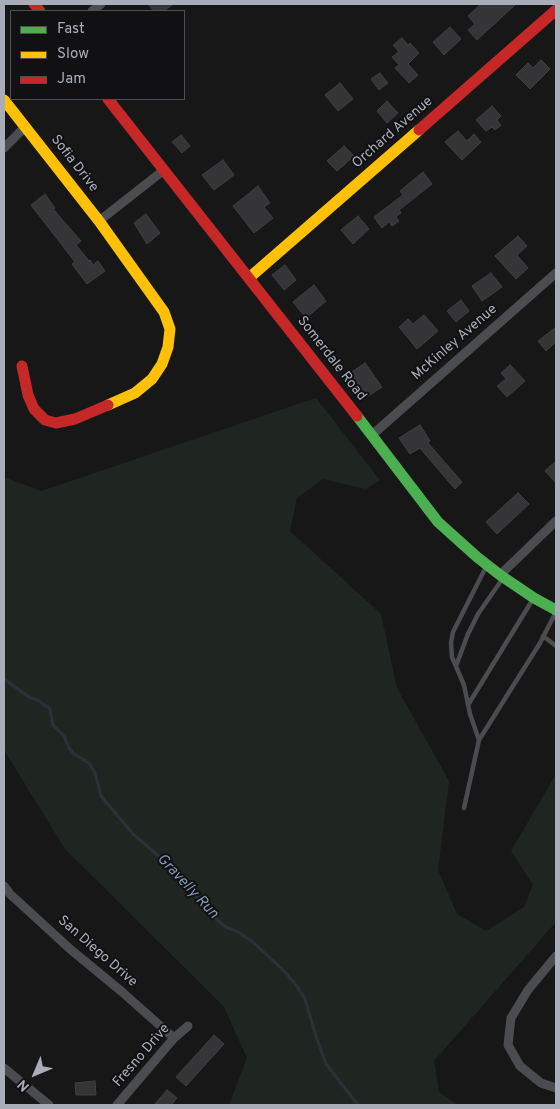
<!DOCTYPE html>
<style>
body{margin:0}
#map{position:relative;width:560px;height:1109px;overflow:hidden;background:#171717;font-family:Overpass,sans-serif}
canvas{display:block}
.frame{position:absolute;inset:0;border:5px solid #a9adb8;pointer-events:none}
.legend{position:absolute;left:10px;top:10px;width:175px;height:90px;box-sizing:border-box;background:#111113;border:1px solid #4e4f55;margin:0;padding:6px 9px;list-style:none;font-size:15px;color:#a9adb8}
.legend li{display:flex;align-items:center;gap:10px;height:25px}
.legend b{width:25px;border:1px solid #4e4f55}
.north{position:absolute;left:10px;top:1049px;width:50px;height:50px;-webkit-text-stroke:4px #111113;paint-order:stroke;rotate:225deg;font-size:14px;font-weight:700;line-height:20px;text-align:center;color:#a9adb8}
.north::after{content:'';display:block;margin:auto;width:18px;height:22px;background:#a9adb8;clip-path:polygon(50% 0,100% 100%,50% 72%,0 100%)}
</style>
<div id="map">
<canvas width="560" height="1109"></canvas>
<div class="frame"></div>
<ul class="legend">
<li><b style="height:6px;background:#4caf50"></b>Fast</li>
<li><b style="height:6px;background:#ffc107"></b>Slow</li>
<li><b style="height:6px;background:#c62828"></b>Jam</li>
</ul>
<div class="north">N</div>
</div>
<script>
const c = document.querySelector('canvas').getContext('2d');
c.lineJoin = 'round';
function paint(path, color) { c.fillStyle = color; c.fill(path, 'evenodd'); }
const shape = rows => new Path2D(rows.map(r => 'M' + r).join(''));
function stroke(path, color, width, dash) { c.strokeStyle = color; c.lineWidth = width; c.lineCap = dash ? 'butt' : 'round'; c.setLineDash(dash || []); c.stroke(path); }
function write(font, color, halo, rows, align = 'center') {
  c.font = font + ' Overpass,sans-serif'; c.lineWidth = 4; c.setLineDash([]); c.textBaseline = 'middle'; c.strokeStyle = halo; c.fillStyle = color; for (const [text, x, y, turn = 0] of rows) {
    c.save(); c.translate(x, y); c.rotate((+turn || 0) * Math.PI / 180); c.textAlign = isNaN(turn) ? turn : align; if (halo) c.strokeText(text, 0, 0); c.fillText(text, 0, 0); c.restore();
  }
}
const green = shape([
 [316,398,380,480,366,489,323,479,297,498,290,531,381,614,397,688,449,781,438,870,457,914,486,931,524,907,533,885,511,851,556,774,556,922,434,1061,439,1092,458,1105,229,1105,247,1058,224,1007,65,849,4,750,4,477,41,491]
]);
const stream = shape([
 [4,679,29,697,39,701,50,709,53,725,64,736,69,748,74,754,89,763,95,773,101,796,132,833,180,875,211,915,226,927,238,932,253,942,284,971,297,986,305,999,316,1036,326,1064,358,1105]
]);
const building = shape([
 [148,4,173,4,164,11,154,11,148,4],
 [481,4,516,4,477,40,468,30,475,24,468,16,481,4],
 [450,27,461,39,444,55,433,42,450,27],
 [402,38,408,45,410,43,419,53,408,64,418,75,409,83,395,68,399,65,392,57,399,52,393,45,402,38],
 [541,60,550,69,530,89,516,75,528,63,533,68,541,60],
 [380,73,388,83,379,90,371,79,380,73],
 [340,83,353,99,338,111,325,95,340,83],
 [387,101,398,113,387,123,377,111,387,101],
 [492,106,501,116,497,120,501,125,495,130,492,127,486,131,476,120,492,106],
 [458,131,467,141,474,134,481,142,462,160,445,142,458,131],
 [181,135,190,146,182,153,172,142,181,135],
 [344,146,354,156,337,171,327,161,344,146],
 [223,160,234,175,214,190,202,175,223,160],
 [423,172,432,184,399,210,401,213,396,217,399,221,392,226,389,222,382,228,374,217,403,195,400,191,423,172],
 [258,186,270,203,264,207,273,218,254,233,233,206,258,186],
 [45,194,55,208,53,209,81,241,76,245,89,261,90,260,93,265,98,261,105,271,87,284,72,264,75,262,31,205,45,194],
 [146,214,160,233,147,244,134,223,146,214],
 [358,216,369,229,353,244,341,230,358,216],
 [518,236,527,246,517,255,528,268,516,279,495,256,518,236],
 [285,265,296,280,284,290,272,275,285,265],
 [491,273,502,287,482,301,472,286,491,273],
 [314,285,326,301,306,318,293,302,314,285],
 [461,300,469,311,456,322,447,311,461,300],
 [424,315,438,331,417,349,399,327,408,319,413,324,424,315],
 [556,327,556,342,546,351,538,341,556,327],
 [365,363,382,387,367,397,350,373,365,363],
 [510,365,525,381,507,397,497,386,506,379,501,373,510,365],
 [420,425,430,441,428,443,462,482,455,489,420,448,410,454,399,438,420,425],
 [556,461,556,483,545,471,556,461],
 [518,493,529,504,497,534,486,522,518,493],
 [214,1035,224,1044,186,1086,176,1077,214,1035],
 [95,1081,96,1095,76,1095,75,1083,95,1081],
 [167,1090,177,1098,171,1105,154,1105,167,1090]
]);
const lane = shape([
 [543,636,556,646],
 [456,666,468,634,478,614,503,578],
 [468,705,533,599],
 [479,740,470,714,464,685,452,657,451,643,453,632,486,567],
 [464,808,479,740,540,643,556,612]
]);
const street = shape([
 [92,11,101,4],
 [4,148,25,127],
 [99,221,164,170],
 [372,435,556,273],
 [500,575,556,521],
 [4,886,10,894,70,949,121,991,174,1038],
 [556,956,528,990,511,1018,508,1045,520,1066,541,1083,556,1088],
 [4,1068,49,1105],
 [117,1105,174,1038,188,1026]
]);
const fast = shape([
 [357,416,438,522,477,557,500,575,534,598,556,610]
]);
const slow = shape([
 [4,100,99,221,164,312,170,329,168,347,162,364,152,379,135,393,108,405],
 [249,278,419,130]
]);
const jam = shape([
 [34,4,40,11],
 [108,99,357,416],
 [419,130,556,10],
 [22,366,28,395,34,409,45,420,56,423,75,419,108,405]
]);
const streetNames = [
 ["Orchard Avenue",393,133,-41],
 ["Sofia Drive",74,164,52],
 ["McKinley Avenue",455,343,-41],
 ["Somerdale Road",331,359,52],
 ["San Diego Drive",97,952,41],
 ["Fresno Drive",142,1056,-49]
];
const waterNames = [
 ["Gravelly Run",187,887,47]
];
paint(green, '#1f2621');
stroke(stream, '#2a3239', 3);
paint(building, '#353537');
stroke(building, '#404043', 1);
stroke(lane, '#4b4c50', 4.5);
stroke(street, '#4b4c50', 9);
stroke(fast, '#4caf50', 11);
stroke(slow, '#ffc107', 11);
stroke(jam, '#c62828', 11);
write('14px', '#a9adb8', '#111113', streetNames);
write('italic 15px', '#809ab3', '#111113', waterNames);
</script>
